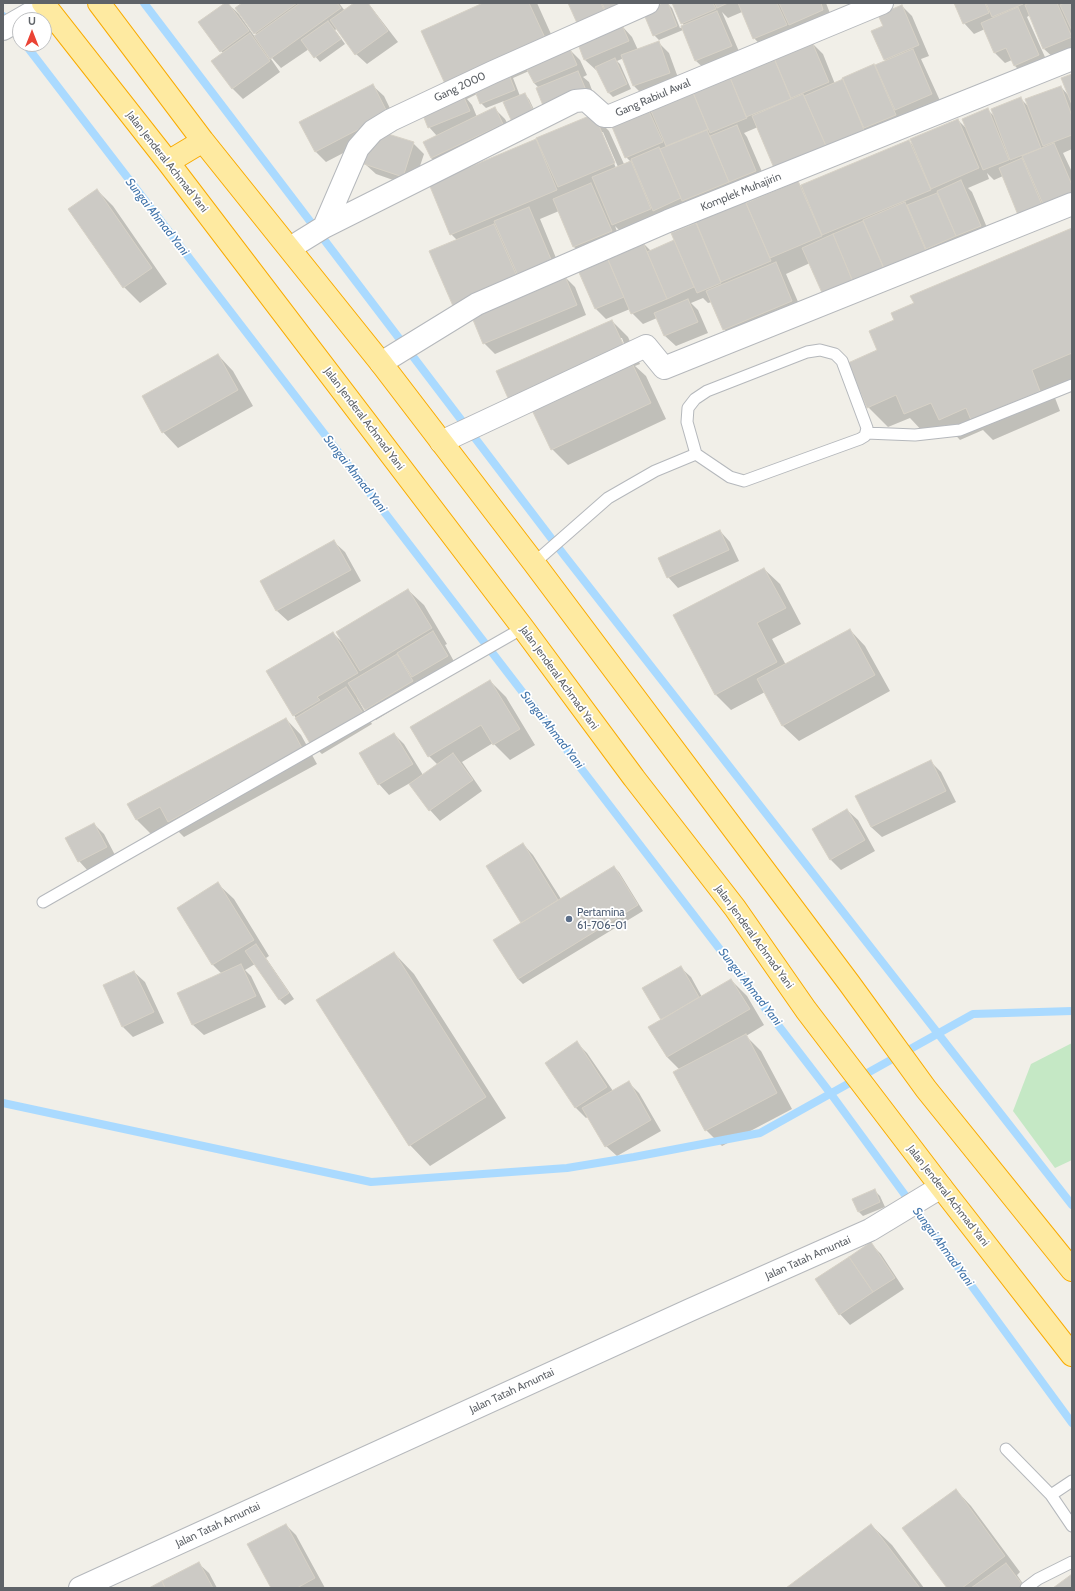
<!DOCTYPE html>
<style>
body{margin:0}
#map{position:relative;width:1075px;height:1591px;overflow:hidden;background:#f1efe8;font-family:Cabin,sans-serif}
canvas{display:block}
.frame{position:absolute;inset:0;border:4px solid #5f6368;pointer-events:none}
.north{position:absolute;left:12px;top:12px;width:40px;height:40px;box-sizing:border-box;background:#fff;border:1px solid #bfc1c3;border-radius:50%;rotate:0deg;font-size:11px;font-weight:700;line-height:16px;text-align:center;color:#5f6368}
.north::after{content:'';display:block;margin:auto;width:14px;height:18px;background:#ea4335;clip-path:polygon(50% 0,100% 100%,50% 72%,0 100%)}
</style>
<div id="map">
<canvas width="1075" height="1591"></canvas>
<div class="frame"></div>
<div class="north">U</div>
</div>
<script>
const c = document.querySelector('canvas').getContext('2d');
c.lineJoin = 'round';
function paint(path, color) { c.fillStyle = color; c.fill(path, 'evenodd'); }
const shape = rows => new Path2D(rows.map(r => 'M' + r).join(''));
function stroke(path, color, width, dash) { c.strokeStyle = color; c.lineWidth = width; c.lineCap = dash ? 'butt' : 'round'; c.setLineDash(dash || []); c.stroke(path); }
function write(font, color, halo, rows, align = 'center') {
  c.font = font + ' Cabin,sans-serif'; c.lineWidth = 3.5; c.setLineDash([]); c.textBaseline = 'middle'; c.strokeStyle = halo; c.fillStyle = color; for (const [text, x, y, turn = 0] of rows) {
    c.save(); c.translate(x, y); c.rotate((+turn || 0) * Math.PI / 180); c.textAlign = isNaN(turn) ? turn : align; if (halo) c.strokeText(text, 0, 0); c.fillText(text, 0, 0); c.restore();
  }
}
const green = shape([
 [1072,1043,1072,1160,1055,1168,1013,1111,1031,1064]
]);
const shadow = shape([
 [227,3,238,13,255,37,257,35,255,33,244,3,339,3,345,11,356,3,368,3,398,42,367,64,356,54,338,28,335,30,345,44,320,62,309,49,281,68,272,58,271,59,280,72,243,99,232,88,223,53,221,51],
 [485,3,537,3,560,54,570,50,580,60,587,75,583,77,589,82,596,101,539,88,534,83,529,71,513,78,520,96,524,94,529,99,538,118,513,121,504,101,486,108,481,103,477,94,467,99,472,105,477,117,494,108,505,119,513,134,442,168,431,158,437,136,429,127,457,96],
 [569,3,654,3,588,33],
 [665,3,667,3,672,8,680,28,684,26,673,3,826,3,833,21,764,49,754,38,742,12,728,18,722,12,741,56,707,71,696,61,683,30,659,40,654,35],
 [955,3,1028,3,1029,4,1032,3,1061,3,1063,5,1072,3,1072,52,1055,59,1044,49,1030,15,1027,17,1049,66,1025,76,1015,66,1012,60,1005,63,995,53,985,29,974,34,964,23],
 [902,6,912,16,929,56,921,59,942,105,906,120,901,115,905,125,786,178,758,127,744,133,747,137,766,181,624,235,615,226,621,242,584,257,574,247,559,211,540,219,563,275,575,287,586,315,495,354,484,343,474,319,469,321,457,240,451,234,536,140,540,145,593,115,609,131,624,164,630,161,626,157,647,108,654,115,651,106,812,43,823,54,835,84,844,80,844,78,886,61,884,59,884,27],
 [601,132,603,132,618,167,616,168],
 [622,26,632,37,638,50,658,42,669,53,680,83,644,96,634,86,624,58,617,61,620,64,631,89,613,97,608,92,598,69,596,70,585,60,579,45],
 [1072,75,1072,149,1063,153,1072,172,1072,207,1030,225,1003,176,994,180,987,173,989,179,968,188,972,192,991,237,834,305,810,263,786,274,802,311,734,340,724,329,712,302,708,303,703,298,691,303,698,310,708,333,676,346,665,336,657,318,643,324,632,313,630,309,606,319,596,309,578,268,641,241,651,251,676,241,696,224,699,227,745,202,747,204,798,182,801,186,909,141,914,146,958,120,968,130,988,110,994,116,1020,98,1029,107,1061,87,1069,96],
 [373,86,384,96,398,125,382,133,413,143,424,154,413,187,376,174,365,164,374,137,326,162,315,151],
 [97,190,113,206,167,284,140,303,124,287],
 [1072,229,1072,382,1052,390,1060,411,993,440,983,430,960,440,946,425,925,434,910,418,888,427,868,407,879,351,896,321,915,304],
 [612,321,628,337,640,364,635,366,646,376,666,419,568,465,552,449,533,410,525,413,509,398,497,371],
 [619,338,622,338,627,352],
 [218,355,233,371,253,406,178,448,163,432],
 [720,531,730,542,739,561,678,588,668,577],
 [334,542,345,552,361,581,288,621,277,611,261,582],
 [764,569,780,584,801,624,772,639,786,665,850,630,865,646,890,691,799,741,783,726,765,692,731,710,715,694],
 [408,590,424,605,447,644,445,645,457,667,423,687,416,681,422,692,376,720,366,709,358,697,357,698,372,724,322,754,311,744,294,715,333,633,343,643],
 [490,681,506,697,535,745,510,760,493,743,462,762,482,791,440,821,430,810,410,783,389,795,379,784,360,754,394,734,404,744,423,775,438,765,429,756,412,728],
 [286,719,301,735,317,764,184,837,172,825,152,835,137,820,128,805],
 [930,761,941,772,956,802,882,837,871,827,857,796],
 [847,810,858,820,875,851,841,870,831,860,813,830],
 [94,824,104,834,116,857,89,872,79,861],
 [523,844,533,855,561,899,614,867,619,872,643,911,523,984,518,979,494,940,522,923],
 [218,884,234,899,269,956,266,958,294,999,285,1005,280,1000,255,964,245,970,251,976,266,1007,204,1035,193,1025,178,993,222,974,213,965,178,908],
 [394,953,414,974,506,1118,430,1166,410,1145],
 [680,967,691,977,702,997,731,980,747,996,764,1025,746,1036,761,1051,792,1109,722,1146,706,1130,680,1070,667,1057,650,1028,663,1020],
 [134,972,145,982,164,1023,133,1037,123,1027],
 [577,1043,587,1053,613,1091,628,1082,639,1093,661,1131,617,1156,606,1146,589,1116,586,1118,576,1108,546,1063],
 [875,1191,880,1196,885,1207,863,1216,858,1211],
 [871,1244,881,1254,904,1289,850,1325,840,1314,817,1279],
 [956,1490,971,1506,1020,1572,1017,1575,1026,1588,948,1588],
 [286,1525,296,1535,325,1588,272,1588],
 [871,1525,892,1545,924,1588,788,1588],
 [198,1563,209,1573,217,1588,151,1588]
]);
const stream = shape([
 [144,3,564,555,1072,1205],
 [3,16,20,38],
 [25,44,831,1094,1072,1423],
 [3,1103,371,1182,567,1168,634,1157,760,1133,973,1014,1072,1011]
]);
const building = shape([
 [225,3,228,3,249,31,220,52,198,22,225,3],
 [242,3,297,3,254,34,235,8,242,3],
 [300,3,337,3,341,8,270,59,254,36,300,3],
 [354,3,368,3,388,31,355,55,330,20,354,3],
 [483,3,529,3,546,40,446,86,421,31,483,3],
 [568,3,601,3,604,10,577,23,568,3],
 [602,3,620,3,605,10,602,3],
 [663,3,668,3,677,26,653,36,643,12,663,3],
 [672,3,713,3,716,9,681,24,672,3],
 [715,3,728,3,717,8,715,3],
 [738,3,777,3,787,25,753,39,738,3],
 [779,3,821,3,823,10,789,25,779,3],
 [954,3,985,3,989,13,963,24,954,3],
 [986,3,1023,3,1023,4,992,17,986,3],
 [1029,3,1057,3,1072,37,1043,49,1025,5,1029,3],
 [1064,3,1072,3,1072,31,1060,5,1064,3],
 [902,5,919,45,884,60,871,31,883,26,878,15,902,5],
 [1018,7,1039,55,1014,66,1006,48,994,53,981,23,1018,7],
 [717,11,732,46,695,61,681,26,717,11],
 [328,21,341,39,314,58,301,40,328,21],
 [622,25,629,41,584,60,578,44,622,25],
 [250,33,270,61,232,89,211,61,250,33],
 [659,41,670,73,633,86,621,55,659,41],
 [812,42,829,82,791,98,774,58,812,42],
 [570,49,577,65,534,83,526,68,570,49],
 [913,49,932,94,895,110,875,65,913,49],
 [773,56,791,99,746,117,729,75,773,56],
 [615,58,627,84,608,93,595,67,615,58],
 [874,64,896,115,864,128,842,78,874,64],
 [578,71,586,90,544,108,536,88,578,71],
 [508,72,515,90,480,104,473,86,508,72],
 [1072,74,1072,105,1061,78,1072,74],
 [729,75,747,118,710,133,692,90,729,75],
 [843,79,864,130,826,146,804,96,843,79],
 [373,84,388,114,315,152,299,122,373,84],
 [1061,86,1072,116,1072,135,1043,146,1025,99,1061,86],
 [691,88,708,129,666,146,649,106,691,88],
 [462,93,470,111,428,128,421,110,462,93],
 [525,93,534,112,512,122,503,102,525,93],
 [803,94,826,146,774,168,752,116,803,94],
 [1021,97,1041,148,1010,160,991,109,1021,97],
 [495,107,503,124,431,158,423,142,495,107],
 [647,107,663,142,625,158,610,122,647,107],
 [988,108,1009,160,983,170,962,119,988,108],
 [594,114,615,163,558,187,536,138,594,114],
 [958,119,979,168,931,189,910,139,958,119],
 [737,125,756,171,729,182,710,136,737,125],
 [375,130,414,142,403,177,364,164,375,130],
 [707,130,729,182,682,201,660,149,707,130],
 [536,139,557,190,450,235,429,184,536,139],
 [909,140,931,190,822,235,801,185,909,140],
 [1054,143,1072,185,1072,192,1043,204,1022,156,1054,143],
 [659,147,681,198,653,211,631,159,659,147],
 [1022,158,1042,205,1018,215,999,168,1022,158],
 [631,161,651,209,612,225,592,177,631,161],
 [961,180,981,226,956,236,937,191,961,180],
 [798,181,822,236,770,258,746,203,798,181],
 [591,183,612,231,573,247,553,199,591,183],
 [97,189,152,268,123,288,68,209,97,189],
 [937,193,956,236,926,249,907,205,937,193],
 [745,201,771,261,721,282,696,222,745,201],
 [905,202,926,251,884,268,863,220,905,202],
 [529,207,553,264,519,278,494,221,529,207],
 [863,221,884,269,853,282,833,234,863,221],
 [696,223,721,283,697,293,671,233,696,223],
 [494,224,518,279,453,306,429,251,494,224],
 [1072,228,1072,353,1032,370,1040,391,971,420,966,408,939,420,931,403,904,414,896,395,867,408,848,363,877,350,869,331,894,320,891,313,914,303,910,296,1072,228],
 [833,234,853,282,823,295,802,248,833,234],
 [642,240,667,299,631,314,606,255,642,240],
 [674,240,694,287,667,299,647,252,674,240],
 [606,255,624,297,595,309,577,268,606,255],
 [776,262,792,301,723,330,706,291,776,262],
 [565,276,577,305,483,344,471,315,565,276],
 [688,299,698,322,664,336,654,313,688,299],
 [612,320,625,348,508,398,496,371,612,320],
 [218,354,238,390,162,433,142,396,218,354],
 [630,359,651,403,551,450,530,406,630,359],
 [720,530,729,550,667,578,658,558,720,530],
 [334,540,351,570,276,611,260,581,334,540],
 [764,568,786,608,757,623,777,662,715,695,673,615,764,568],
 [408,589,432,628,360,671,336,632,408,589],
 [850,629,875,675,782,726,757,679,850,629],
 [433,631,448,656,412,677,397,653,433,631],
 [333,632,358,673,317,697,320,700,293,716,266,671,333,632],
 [397,654,413,681,365,710,348,683,397,654],
 [490,680,520,729,493,745,481,725,428,757,410,727,490,680],
 [346,687,363,713,311,745,295,718,346,687],
 [286,718,302,748,168,822,160,807,136,820,127,804,286,718],
 [394,733,413,764,378,785,359,753,394,733],
 [453,753,473,780,429,811,409,784,453,753],
 [931,760,946,791,871,827,855,796,931,760],
 [847,809,865,840,830,860,812,829,847,809],
 [94,823,107,847,78,862,65,838,94,823],
 [523,843,558,900,521,923,486,866,523,843],
 [614,866,638,905,518,979,493,940,614,866],
 [218,882,254,940,212,965,177,908,218,882],
 [256,944,289,993,279,1000,245,951,256,944],
 [394,952,486,1097,409,1146,316,1000,394,952],
 [241,964,256,996,192,1025,177,993,241,964],
 [681,966,699,997,661,1020,642,988,681,966],
 [134,971,154,1012,122,1027,103,985,134,971],
 [731,979,750,1009,667,1057,648,1027,731,979],
 [746,1034,777,1093,705,1131,673,1072,746,1034],
 [577,1041,607,1087,575,1108,545,1063,577,1041],
 [629,1081,651,1120,605,1147,582,1108,629,1081],
 [875,1189,880,1202,858,1212,852,1199,875,1189],
 [871,1242,895,1278,873,1292,849,1257,871,1242],
 [849,1257,873,1292,839,1315,815,1279,849,1257],
 [956,1489,1005,1556,962,1588,947,1588,902,1528,956,1489],
 [286,1524,315,1578,297,1588,271,1588,247,1544,286,1524],
 [871,1524,920,1588,786,1588,871,1524],
 [199,1562,213,1588,165,1588,162,1581,199,1562],
 [1006,1563,1025,1588,971,1588,1006,1563],
 [1072,1574,1072,1588,1053,1588,1072,1574],
 [162,1581,165,1588,149,1588,162,1581]
]);
const service = shape([
 [866,433,915,435,960,430,1072,385],
 [534,563,608,498,655,471,696,454,730,477,744,481,860,439,865,436,867,428,842,361,835,354,820,350,807,352,707,391,695,399,688,408,687,422,696,454],
 [43,902,523,628],
 [1006,1449,1051,1495,1072,1526],
 [1051,1495,1072,1481],
 [1026,1588,1038,1579,1072,1562]
]);
const minor = shape([
 [3,29,45,5],
 [324,227,358,148,373,131,391,120,493,72,648,3],
 [290,248,324,227,575,101,586,100,604,116,610,116,882,3],
 [381,363,477,304,668,221,1072,59],
 [441,442,646,346,664,368,1072,204],
 [80,1588,690,1310,870,1230,941,1187]
]);
const trunk = shape([
 [43,3,168,162,523,628,634,778,735,908,806,1010,941,1187,1072,1355],
 [99,3,203,141,381,363,534,563,849,983,926,1089,1072,1270],
 [168,162,203,141]
]);
const markers = [
 [569,919,4,"#5c6f8a"]
];
const streetNames = [
 ["Gang 2000",460,87,-25],
 ["Gang Rabiul Awal",653,98,-23],
 ["Jalan Jenderal Achmad Yani",167,162,52],
 ["Komplek Muhajirin",741,192,-22],
 ["Jalan Jenderal Achmad Yani",364,419,53],
 ["Jalan Jenderal Achmad Yani",559,678,54],
 ["Jalan Jenderal Achmad Yani",754,937,54],
 ["Jalan Jenderal Achmad Yani",948,1196,52],
 ["Jalan Tatah Amuntai",808,1258,-24],
 ["Jalan Tatah Amuntai",512,1391,-25],
 ["Jalan Tatah Amuntai",218,1525,-25]
];
const serviceNames = [
 ["Pertamina",577,913],
 ["61-706-01",577,926]
];
const waterNames = [
 ["Sungai Ahmad Yani",157,217,52],
 ["Sungai Ahmad Yani",355,474,52],
 ["Sungai Ahmad Yani",552,730,52],
 ["Sungai Ahmad Yani",750,987,52],
 ["Sungai Ahmad Yani",943,1247,54]
];
paint(green, '#c5e8c5');
paint(shadow, '#0003');
stroke(stream, '#aadaff', 8);
paint(building, '#cccac5');
stroke(building, '#d6d1c6', 1);
stroke(service, '#b5b8bc', 13);
stroke(minor, '#b5b8bc', 24);
stroke(trunk, '#f9ab00', 24);
stroke(service, '#fff', 11);
stroke(minor, '#fff', 22);
stroke(trunk, '#feeaa1', 22);
for (const [x, y, r, color] of markers) { const dot = new Path2D(); dot.arc(x, y, r, 0, 2 * Math.PI); c.fillStyle = color; c.fill(dot); stroke(dot, '#fff', 1.5); }
write('11px', '#5f6368', '#fff', streetNames);
write('11px', '#4e5e75', '#fff', serviceNames, 'left');
write('italic 12px', '#4174aa', '#fff', waterNames);
</script>
